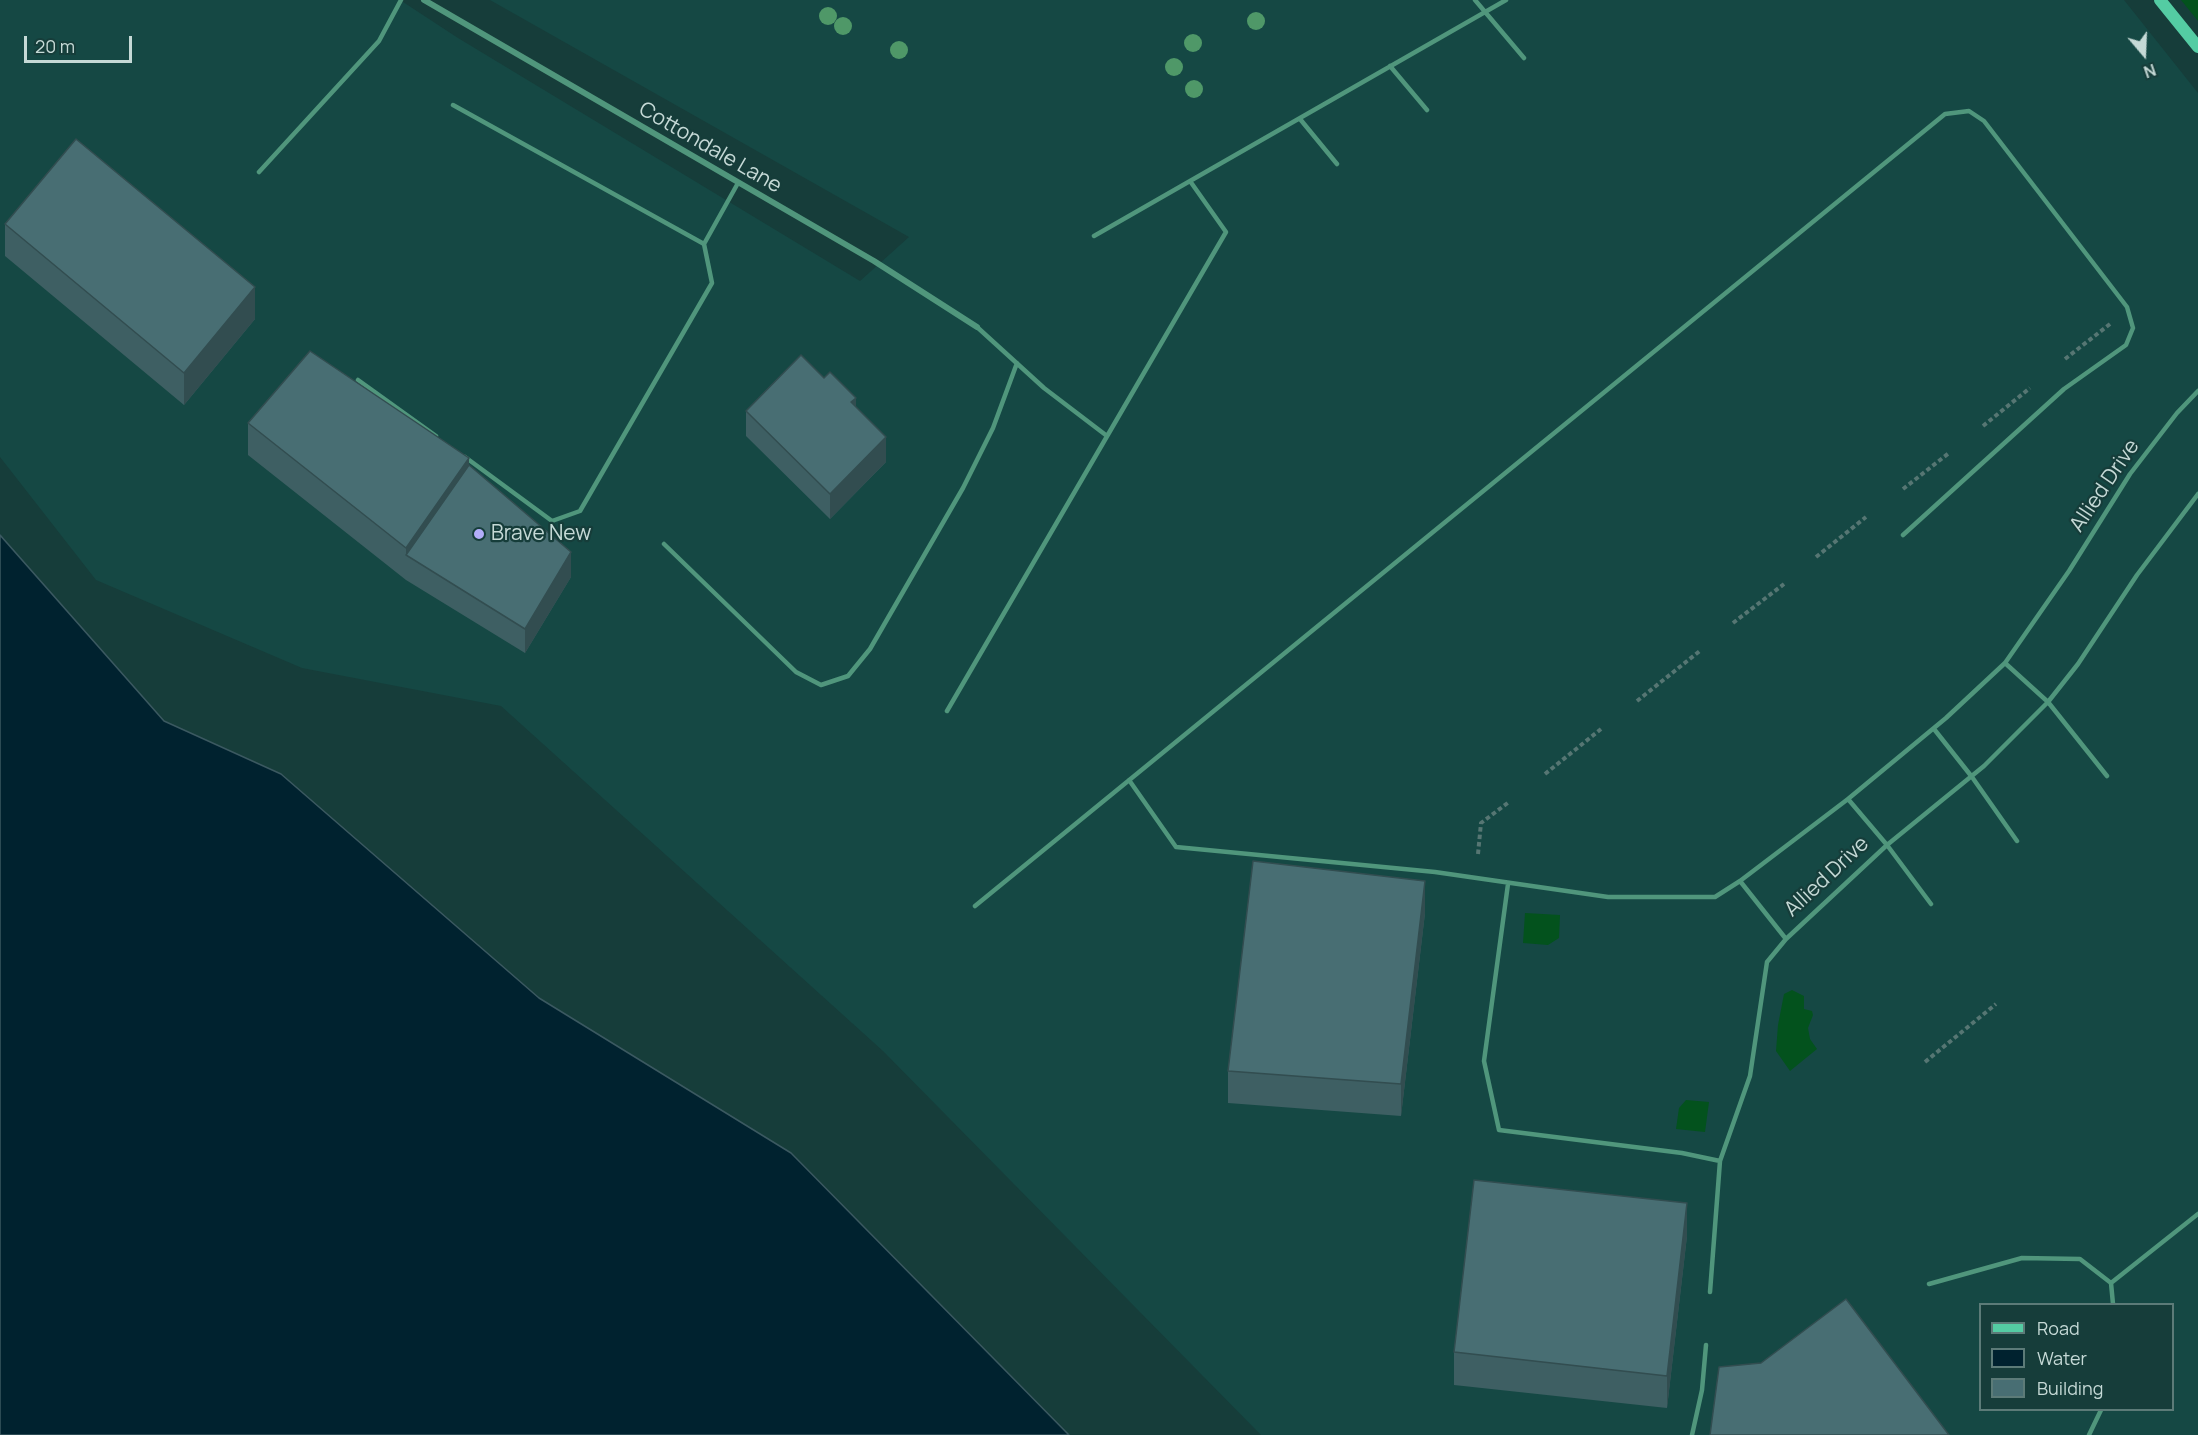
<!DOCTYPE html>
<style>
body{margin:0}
#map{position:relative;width:2198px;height:1435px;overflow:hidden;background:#163d3a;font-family:Manrope,sans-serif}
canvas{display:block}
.legend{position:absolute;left:1979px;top:1303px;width:195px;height:108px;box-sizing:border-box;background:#163d3a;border:2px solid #5c7b78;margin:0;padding:8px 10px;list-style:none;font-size:18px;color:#c5d9d6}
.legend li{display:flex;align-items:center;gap:12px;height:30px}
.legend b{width:30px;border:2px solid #5c7b78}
.north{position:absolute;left:2114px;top:24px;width:60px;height:60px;-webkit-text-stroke:4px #163d3a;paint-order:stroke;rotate:161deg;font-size:16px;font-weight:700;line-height:24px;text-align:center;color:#c5d9d6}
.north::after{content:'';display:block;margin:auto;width:21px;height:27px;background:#c5d9d6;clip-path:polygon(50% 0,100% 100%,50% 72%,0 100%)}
.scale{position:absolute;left:24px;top:36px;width:108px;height:27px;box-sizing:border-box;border:3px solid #c5d9d6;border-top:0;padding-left:8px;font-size:18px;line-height:21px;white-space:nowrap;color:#c5d9d6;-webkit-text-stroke:4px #163d3a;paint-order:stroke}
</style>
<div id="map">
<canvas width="2198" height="1435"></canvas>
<ul class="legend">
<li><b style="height:8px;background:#54cca3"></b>Road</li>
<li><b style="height:16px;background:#00222f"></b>Water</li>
<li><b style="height:16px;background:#486e73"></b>Building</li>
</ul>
<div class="north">N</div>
<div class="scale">20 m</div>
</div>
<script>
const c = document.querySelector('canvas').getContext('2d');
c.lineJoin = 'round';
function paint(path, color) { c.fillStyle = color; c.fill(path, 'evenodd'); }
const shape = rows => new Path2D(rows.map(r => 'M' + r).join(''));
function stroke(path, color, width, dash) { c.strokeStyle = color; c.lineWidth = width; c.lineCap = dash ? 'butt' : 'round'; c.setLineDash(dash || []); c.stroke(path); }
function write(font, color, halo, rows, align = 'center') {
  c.font = font + ' Manrope,sans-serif'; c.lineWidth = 4.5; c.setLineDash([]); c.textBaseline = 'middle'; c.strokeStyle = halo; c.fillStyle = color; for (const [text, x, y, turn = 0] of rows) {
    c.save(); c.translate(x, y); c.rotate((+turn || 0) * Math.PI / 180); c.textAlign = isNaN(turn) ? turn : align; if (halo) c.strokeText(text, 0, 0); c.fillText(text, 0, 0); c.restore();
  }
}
const built = shape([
 [0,0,400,0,458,38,860,281,909,237,490,0,2124,0,2198,93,2198,1435,1261,1435,883,1051,501,706,302,668,96,580,0,457],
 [1980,1304,2172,1304,2172,1410,1980,1410]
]);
const green = shape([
 [2181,0,2198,0,2198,21],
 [1525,913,1560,915,1559,938,1548,945,1523,943],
 [1792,990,1804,996,1804,1009,1812,1011,1813,1015,1808,1028,1810,1039,1817,1049,1790,1071,1776,1051,1778,1025,1784,994],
 [1686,1100,1709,1102,1705,1132,1676,1129,1679,1108]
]);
const water = shape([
 [0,535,164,721,281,774,539,998,791,1153,1069,1435,0,1435,0,535]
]);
const path = shape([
 [2065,359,2110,324],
 [1983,426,2030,388],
 [1903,489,1949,453],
 [1816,557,1866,517],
 [1733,623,1784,584],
 [1637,701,1701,650],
 [1545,774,1601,729],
 [1478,854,1481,823,1509,802],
 [1925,1062,1996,1004]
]);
const lane = shape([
 [1475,0,1524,58],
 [1390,66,1427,110],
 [453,105,704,244],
 [1300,119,1337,164],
 [259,172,379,41,401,0],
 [1094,236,1506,0],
 [977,327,1044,388,1107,436],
 [358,380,436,436],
 [465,457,552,521,580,511,712,283,704,244,738,183],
 [664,544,796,672,821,685,848,676,870,649,963,488,993,428,1017,363],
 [2005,663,2048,702,2107,776],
 [947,711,1226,232,1190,181],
 [1934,729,1972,777,2017,841],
 [1129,780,1176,847,1435,872,1608,897,1715,897,1740,881,1848,799,1946,718,2005,663,2069,571,2130,474,2177,413,2198,391],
 [1848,799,1887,845,1931,904],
 [1740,881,1786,939],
 [1508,884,1484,1061,1499,1130,1682,1153,1720,1161,1750,1076,1767,962,1786,939,1887,845,1984,766,2048,702,2078,664,2137,575,2198,494],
 [975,906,1945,114,1969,111,1984,121,2127,307,2133,328,2126,345,2064,389,1903,535],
 [2111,1283,2198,1214],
 [1929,1284,2022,1258,2080,1259,2111,1283,2113,1304],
 [1710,1292,1720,1161],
 [1692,1435,1702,1390,1706,1345],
 [2089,1435,2101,1410]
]);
const street = shape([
 [424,0,874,261,977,327]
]);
const secondary = shape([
 [2160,0,2198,47]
]);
const trees = [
 [828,16],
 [1256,21],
 [843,26],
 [1193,43],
 [899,50],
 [1174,67],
 [1194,89]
];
const wall = shape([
 [5,224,255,319,184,405,5,256],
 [824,378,856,407,886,462,830,519,746,436,746,411],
 [248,423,469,465,571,577,525,653,406,580,248,455],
 [1425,913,1401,1116,1228,1103,1228,1071],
 [1687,1236,1667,1408,1454,1385,1454,1352]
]);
const shadedWall = shape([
 [255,287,255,319,184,405,184,373],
 [856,398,856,423,851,402],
 [886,437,886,462,830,519,830,494],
 [469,458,469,490,406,555,406,548],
 [571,552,571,577,525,653,525,629],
 [1425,881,1425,913,1401,1116,1401,1084],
 [1687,1203,1687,1236,1667,1408,1667,1376]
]);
const building = shape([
 [76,139,255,287,184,373,5,224,76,139],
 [310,351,469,458,406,548,248,423,310,351],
 [801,355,824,378,830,372,856,398,851,402,886,437,830,494,746,411,801,355],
 [469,465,571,552,525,629,406,555,469,465],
 [1253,861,1425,881,1401,1084,1228,1071,1253,861],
 [1474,1180,1687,1203,1667,1376,1454,1352,1474,1180],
 [1846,1299,1949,1435,1710,1435,1719,1367,1761,1363,1846,1299]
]);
const markers = [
 [479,534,6,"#b2adf9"]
];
const streetNames = [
 ["Cottondale Lane",710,148,30],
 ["Allied Drive",2105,486,-56],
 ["Allied Drive",1827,877,-43]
];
const poiNames = [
 ["Brave New",491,534]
];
paint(built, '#154844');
paint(green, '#03521d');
paint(water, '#00222f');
stroke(water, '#3b5961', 1.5);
stroke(path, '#567673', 4, [4.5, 3]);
stroke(lane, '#50967c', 4.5);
stroke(street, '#50967c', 6);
stroke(secondary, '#54cca3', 12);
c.fillStyle = '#4f9868';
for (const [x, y] of trees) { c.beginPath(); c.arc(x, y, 9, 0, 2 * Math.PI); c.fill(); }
paint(wall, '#3e5f63');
paint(shadedWall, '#324d50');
paint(building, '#486e73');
stroke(building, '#324d50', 1.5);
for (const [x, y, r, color] of markers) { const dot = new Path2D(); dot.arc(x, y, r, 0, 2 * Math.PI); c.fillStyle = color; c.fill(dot); stroke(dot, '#163d3a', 2); }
write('21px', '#c5d9d6', '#163d3a', streetNames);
write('21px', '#c5d9d6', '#163d3a', poiNames, 'left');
</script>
